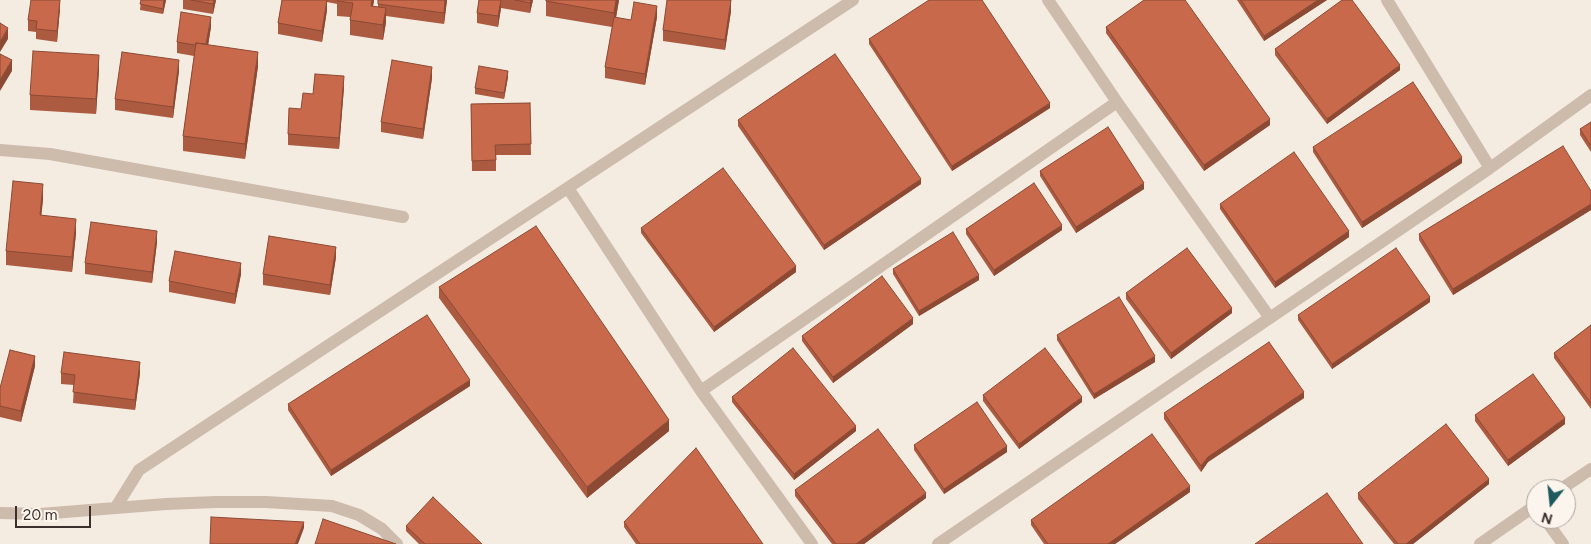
<!DOCTYPE html>
<style>
body{margin:0}
#map{position:relative;width:1591px;height:544px;overflow:hidden;background:#f4ebe1;font-family:Figtree,sans-serif}
canvas{display:block}
.north{position:absolute;left:1526px;top:479px;width:50px;height:50px;box-sizing:border-box;background:#fbf5ee;border:1px solid #aea6a0;border-radius:50%;rotate:196deg;font-size:14px;font-weight:700;line-height:20px;text-align:center;color:#3b302b}
.north::after{content:'';display:block;margin:auto;width:18px;height:22px;background:#1f5a5e;clip-path:polygon(50% 0,100% 100%,50% 72%,0 100%)}
.scale{position:absolute;left:15px;top:506px;width:76px;height:22px;box-sizing:border-box;border:2px solid #3b302b;border-top:0;padding-left:6px;font-size:15px;line-height:18px;white-space:nowrap;color:#3b302b;-webkit-text-stroke:4px #fbf5ee;paint-order:stroke}
</style>
<div id="map">
<canvas width="1591" height="544"></canvas>
<div class="north">N</div>
<div class="scale">20 m</div>
</div>
<script>
const c = document.querySelector('canvas').getContext('2d');
c.lineJoin = 'round';
const shape = rows => new Path2D(rows.map(r => 'M' + r).join(''));
function stroke(path, color, width, dash) { c.strokeStyle = color; c.lineWidth = width; c.lineCap = dash ? 'butt' : 'round'; c.setLineDash(dash || []); c.stroke(path); }
function paint(path, color) { c.fillStyle = color; c.fill(path, 'evenodd'); }
const minor = shape([
 [1048,0,1117,102,1270,318],
 [1387,0,1490,168],
 [0,150,50,154,403,217],
 [568,188,701,391,812,544],
 [701,391,1117,102],
 [1561,489,1591,469],
 [116,507,139,470,853,0],
 [0,513,40,514,166,504,216,502,266,502,332,506,359,515,382,529,397,544],
 [1545,519,1563,544],
 [938,544,1490,168,1591,95],
 [1480,544,1536,505]
]);
const wall = shape([
 [141,0,166,0,163,14,140,10],
 [183,0,216,0,213,14,183,9],
 [282,0,374,0,373,6,378,7,378,0,447,0,444,24,386,16,386,22,383,40,350,35,350,17,337,16,337,4,327,2,327,10,322,42,278,34,278,23],
 [479,0,533,0,530,13,501,8,498,27,477,23,477,13],
 [546,0,619,0,616,18,631,20,657,17,645,85,605,78,605,67,612,27,546,16],
 [1237,0,1327,0,1264,41],
 [60,8,57,42,36,39,36,32,28,31,28,20],
 [731,11,725,50,663,41,663,30],
 [211,27,208,45,258,66,245,159,183,151,183,136,194,56,177,53,177,42],
 [1106,27,1270,125,1204,171,1106,33],
 [869,39,1050,108,952,171,869,44],
 [1275,49,1400,70,1327,124,1275,55],
 [99,70,96,114,30,110,30,95],
 [179,71,173,118,115,110,115,99],
 [508,77,504,99,475,94,475,88],
 [432,78,423,139,381,132,381,122],
 [344,87,339,149,288,145,288,134,301,109,313,94],
 [530,103,531,155,496,155,496,171,472,171,471,104],
 [738,120,921,184,824,250,738,126],
 [1591,122,1591,152,1580,135,1580,129],
 [1313,147,1462,163,1362,228,1313,152],
 [1040,171,1144,189,1076,233,1040,176],
 [1591,191,1591,210,1453,295,1419,240,1419,234],
 [43,199,41,215,76,233,72,272,6,265,6,251],
 [1220,204,1349,237,1275,288,1220,209],
 [641,228,796,272,714,332,641,233],
 [966,229,1062,230,994,276,966,234],
 [157,242,152,283,85,274,85,263],
 [336,257,330,295,263,285,263,274],
 [893,269,979,280,919,316,893,274],
 [241,274,235,304,169,292,169,281],
 [439,287,669,431,587,498,439,298],
 [1126,293,1232,313,1171,359,1126,299],
 [1430,302,1332,369,1298,320,1298,315],
 [913,324,833,383,802,341,802,336],
 [1591,325,1591,409,1554,358,1554,353],
 [1057,335,1155,362,1094,399,1057,340],
 [35,366,21,422,0,417,0,388],
 [61,373,140,373,135,410,73,403,74,385,61,384],
 [470,386,331,476,288,410,288,404],
 [983,395,1082,402,1019,449,983,401],
 [732,397,856,431,794,480,732,402],
 [1304,398,1208,462,1201,472,1164,419,1164,413],
 [1475,415,1565,424,1508,466,1475,421],
 [914,445,1007,452,944,494,914,450],
 [1489,484,1413,544,1394,544,1358,499,1358,493],
 [795,490,926,498,864,544,832,544,795,496],
 [1190,492,1115,544,1044,544,1031,525,1031,520],
 [624,522,763,544,636,544,624,527],
 [406,526,482,544,419,544,406,531]
]);
const shadedWall = shape([
 [60,0,60,8,57,42,57,31],
 [164,0,166,0,163,14,163,9],
 [214,0,216,0,213,14,213,4],
 [327,0,327,10,322,42,322,31],
 [372,0,374,0,371,20,371,6],
 [445,0,447,0,444,24,444,13],
 [501,0,501,8,498,27,498,16],
 [531,0,533,0,530,13,530,3],
 [616,0,619,0,614,28,614,13],
 [731,0,731,11,725,50,725,40],
 [1318,0,1327,0,1264,41,1264,36],
 [657,6,657,17,645,85,645,74],
 [386,8,386,22,383,40,383,25],
 [211,17,211,27,206,58,206,47],
 [8,28,8,39,0,52,0,42],
 [258,52,258,66,245,159,245,144],
 [99,55,99,70,96,114,96,99],
 [12,60,12,71,0,91,0,80],
 [179,60,179,71,173,118,173,107],
 [1400,65,1400,70,1327,124,1327,119],
 [432,67,432,78,423,139,423,129],
 [508,71,508,77,504,99,504,93],
 [344,76,344,87,339,149,339,138],
 [1050,103,1050,108,952,171,952,166],
 [1270,119,1270,125,1204,171,1204,165],
 [1462,157,1462,163,1362,228,1362,222],
 [921,179,921,184,824,250,824,245],
 [1144,183,1144,189,1076,233,1076,227],
 [43,184,43,199,40,230,40,215],
 [1591,204,1591,210,1453,295,1453,289],
 [76,219,76,233,72,272,72,257],
 [1062,225,1062,230,994,276,994,270],
 [157,231,157,242,152,283,152,272],
 [1349,231,1349,237,1275,288,1275,282],
 [336,247,336,257,330,295,330,285],
 [241,263,241,274,235,304,235,294],
 [796,266,796,272,714,332,714,327],
 [979,275,979,280,919,316,919,311],
 [1430,297,1430,302,1332,369,1332,364],
 [1232,308,1232,313,1171,359,1171,353],
 [913,318,913,324,833,383,833,377],
 [35,356,35,366,21,422,21,411],
 [1155,356,1155,362,1094,399,1094,394],
 [140,362,140,373,135,410,135,400],
 [470,380,470,386,331,476,331,470],
 [1304,392,1304,398,1208,462,1201,472,1201,466,1208,457],
 [1082,397,1082,402,1019,449,1019,444],
 [1565,418,1565,424,1508,466,1508,460],
 [669,420,669,431,587,498,587,487],
 [856,426,856,431,794,480,794,474],
 [1007,446,1007,452,944,494,944,489],
 [1489,479,1489,484,1413,544,1406,544],
 [1190,486,1190,492,1115,544,1108,544],
 [926,493,926,498,864,544,856,544],
 [304,522,304,528,298,544,295,544]
]);
const building = shape([
 [31,0,60,0,57,31,36,29,37,21,28,20,31,0],
 [141,0,164,0,163,9,140,4,141,0],
 [191,0,214,0,213,4,191,0],
 [282,0,327,0,322,31,278,23,282,0],
 [338,0,372,0,371,6,386,8,383,25,350,20,353,3,337,1,338,0],
 [378,0,445,0,444,13,378,4,378,0],
 [479,0,501,0,498,16,477,13,479,0],
 [515,0,531,0,530,3,515,0],
 [546,0,616,0,614,13,546,1,546,0],
 [667,0,731,0,725,40,663,30,667,0],
 [929,0,982,0,1050,103,952,166,869,39,929,0],
 [1144,0,1185,0,1270,119,1204,165,1106,27,1144,0],
 [1241,0,1318,0,1264,36,1241,0],
 [1342,0,1352,0,1400,65,1327,119,1275,49,1342,0],
 [634,2,657,6,645,74,605,67,614,17,631,20,634,2],
 [181,12,211,17,206,44,196,43,195,45,177,42,181,12],
 [0,23,8,28,0,42,0,23],
 [196,43,258,52,245,144,183,136,196,43],
 [33,51,99,55,96,99,30,95,33,51],
 [122,52,179,60,173,107,115,99,122,52],
 [0,54,12,60,0,80,0,54],
 [835,54,921,179,824,245,738,120,835,54],
 [392,60,432,67,423,129,381,122,392,60],
 [479,66,508,71,504,93,475,88,479,66],
 [315,74,344,76,339,138,288,134,289,108,301,109,303,93,313,94,315,74],
 [1413,82,1462,157,1362,222,1313,147,1413,82],
 [530,103,531,144,495,145,496,160,472,161,471,104,530,103],
 [1591,122,1591,146,1580,129,1591,122],
 [1108,127,1144,183,1076,227,1040,171,1108,127],
 [1563,146,1591,191,1591,204,1453,289,1419,234,1563,146],
 [1294,152,1349,231,1275,282,1220,204,1294,152],
 [723,168,796,266,714,327,641,228,723,168],
 [13,181,43,184,40,215,76,219,72,257,6,251,13,181],
 [1034,183,1062,225,994,270,966,229,1034,183],
 [91,222,157,231,152,272,85,263,91,222],
 [536,226,669,420,587,487,439,287,536,226],
 [953,232,979,275,919,311,893,269,953,232],
 [269,236,336,247,330,285,263,274,269,236],
 [1187,248,1232,308,1171,353,1126,293,1187,248],
 [1396,248,1430,297,1332,364,1298,315,1396,248],
 [175,251,241,263,235,294,169,281,175,251],
 [882,276,913,318,833,377,802,336,882,276],
 [1119,297,1155,356,1094,394,1057,335,1119,297],
 [427,315,470,380,331,470,288,404,427,315],
 [1591,325,1591,403,1554,353,1591,325],
 [1269,342,1304,392,1208,457,1201,466,1164,413,1269,342],
 [793,348,856,426,794,474,732,397,793,348],
 [1045,348,1082,397,1019,444,983,395,1045,348],
 [10,350,35,356,21,411,0,406,0,388,10,350],
 [64,352,140,362,135,400,73,392,75,375,61,373,64,352],
 [1533,374,1565,418,1508,460,1475,415,1533,374],
 [977,402,1007,446,944,489,914,445,977,402],
 [1446,424,1489,479,1406,544,1398,544,1358,493,1446,424],
 [878,429,926,493,856,544,836,544,795,490,878,429],
 [1152,434,1190,486,1108,544,1048,544,1031,520,1152,434],
 [696,448,763,544,640,544,624,522,696,448],
 [1327,493,1363,544,1255,544,1327,493],
 [433,497,482,544,425,544,406,526,433,497],
 [211,517,304,522,295,544,210,544,211,517],
 [323,519,396,544,315,544,323,519]
]);
stroke(minor, '#cdbbac', 12);
paint(wall, '#ac5a40');
paint(shadedWall, '#8c4a34');
paint(building, '#c8694b');
stroke(building, '#8c4a34', 1);
</script>
